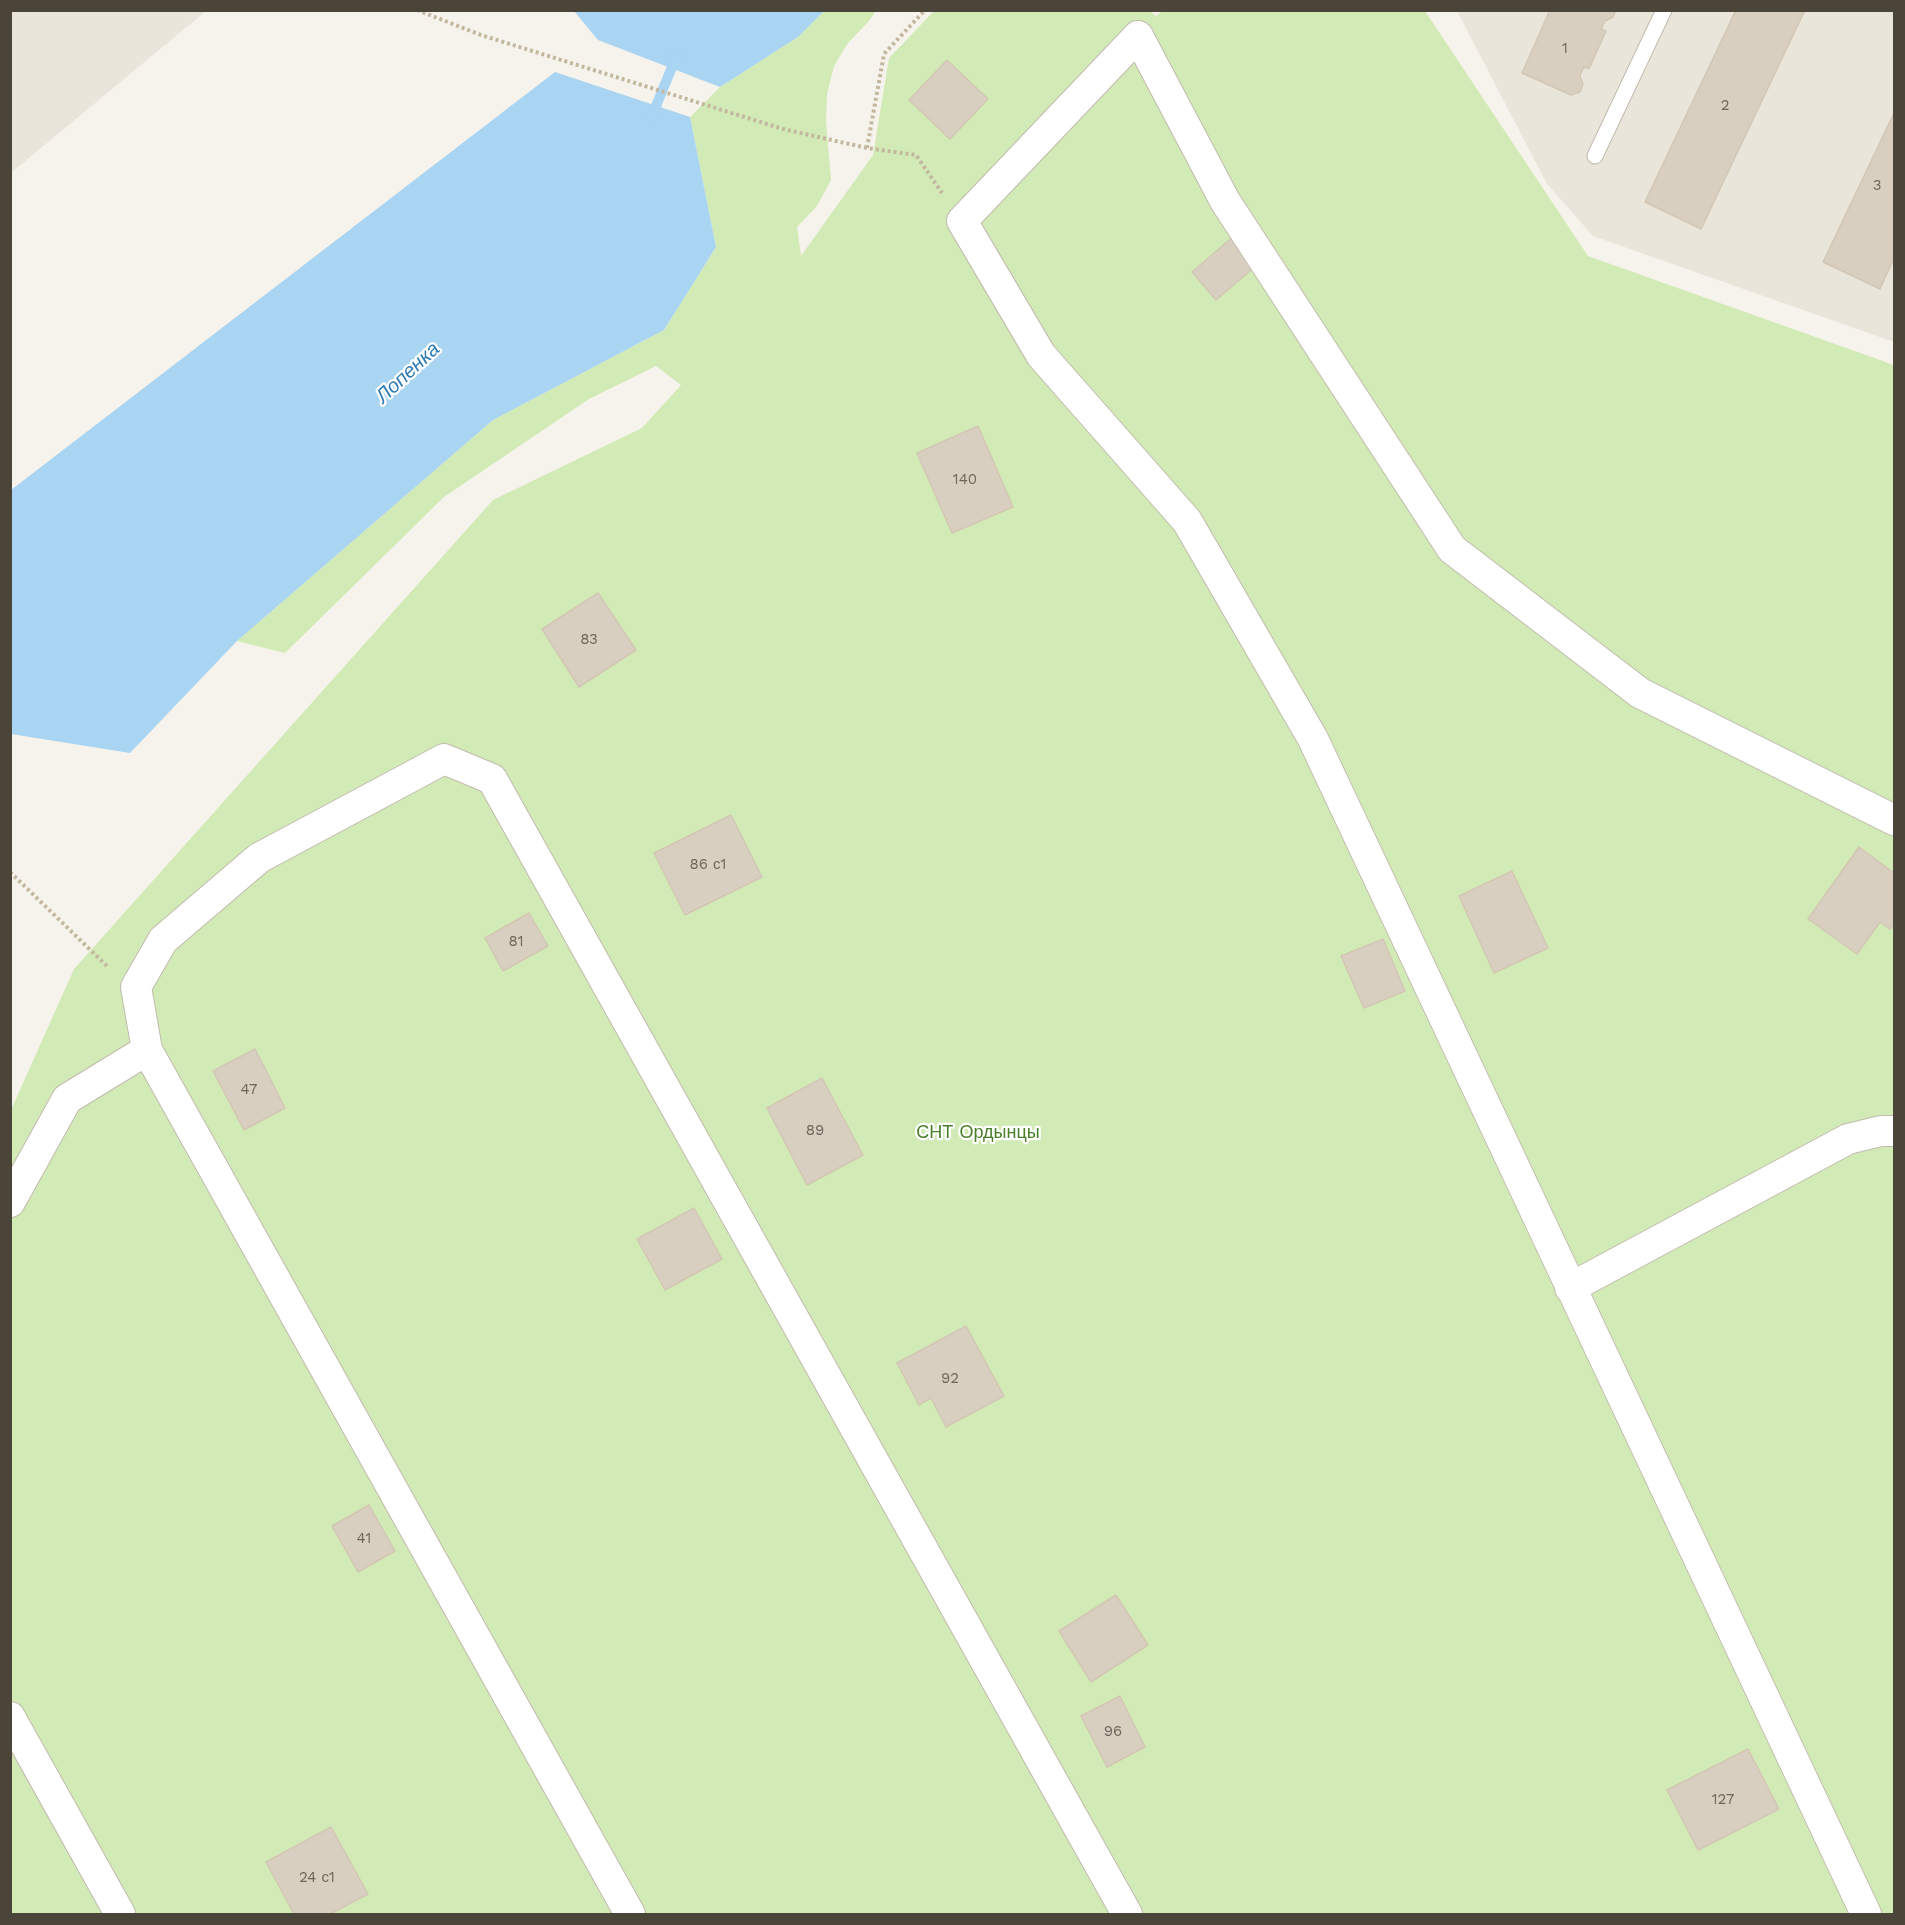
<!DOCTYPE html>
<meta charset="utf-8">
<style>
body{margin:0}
#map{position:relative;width:1905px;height:1925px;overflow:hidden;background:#f6f3ec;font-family:"Work Sans",sans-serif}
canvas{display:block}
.frame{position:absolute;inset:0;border:12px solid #4b4439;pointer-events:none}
</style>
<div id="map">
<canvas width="1905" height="1925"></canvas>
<div class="frame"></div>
</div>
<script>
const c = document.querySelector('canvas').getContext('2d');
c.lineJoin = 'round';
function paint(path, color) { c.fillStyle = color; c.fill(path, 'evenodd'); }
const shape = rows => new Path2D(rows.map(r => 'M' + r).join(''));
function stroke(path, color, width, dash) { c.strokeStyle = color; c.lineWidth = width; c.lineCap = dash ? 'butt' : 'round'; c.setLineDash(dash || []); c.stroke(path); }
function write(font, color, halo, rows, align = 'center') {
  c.font = font + ' "Work Sans",sans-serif'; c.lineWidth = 4.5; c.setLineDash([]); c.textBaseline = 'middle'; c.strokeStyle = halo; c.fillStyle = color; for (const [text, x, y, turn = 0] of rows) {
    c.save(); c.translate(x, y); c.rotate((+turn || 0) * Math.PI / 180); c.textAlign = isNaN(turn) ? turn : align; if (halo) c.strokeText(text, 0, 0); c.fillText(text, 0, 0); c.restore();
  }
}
const residential = shape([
 [11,10,206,10,206,11,11,173],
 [1457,11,1894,11,1894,342,1593,236,1547,184]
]);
const green = shape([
 [1149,10,1156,16,1164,10,1425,11,1588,256,1894,365,1894,1914,11,1914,11,1110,74,969,493,500,642,428,681,385,656,366,589,399,444,497,285,653,237,641,493,420,664,330,716,247,690,117,720,87,798,37,824,11,876,11,868,22,848,43,834,66,827,94,826,121,831,180,817,206,797,227,801,256,873,155,889,58,934,11]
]);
const water = shape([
 [574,11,824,11,798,37,720,87,598,40],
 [555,72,690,117,716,247,664,330,493,420,237,641,130,753,11,734,11,490]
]);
const stream = shape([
 [651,118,677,55]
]);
const building = shape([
 [1550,10,1616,10,1613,17,1605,21,1601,29,1606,31,1589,69,1584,67,1580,76,1583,84,1580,92,1571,95,1522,73,1550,10],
 [1736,10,1805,10,1701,229,1645,202,1736,10],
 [947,60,988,99,950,139,909,100,947,60],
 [1894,113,1894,258,1880,289,1823,262,1894,113],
 [1234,236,1258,264,1216,300,1192,272,1234,236],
 [978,426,1013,507,952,533,917,453,978,426],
 [598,593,636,650,579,687,542,629,598,593],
 [731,815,762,877,685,915,654,853,731,815],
 [1859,847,1894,873,1894,923,1890,929,1880,922,1857,954,1808,919,1859,847],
 [1512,871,1548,948,1494,973,1459,896,1512,871],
 [529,913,548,946,503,971,485,938,529,913],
 [1383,939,1405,991,1364,1008,1341,956,1383,939],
 [255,1049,285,1108,244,1130,213,1071,255,1049],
 [822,1078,863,1155,807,1185,767,1108,822,1078],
 [694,1208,722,1259,665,1290,637,1239,694,1208],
 [966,1326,1004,1396,946,1427,931,1398,919,1405,897,1363,966,1326],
 [369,1505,395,1551,358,1572,332,1526,369,1505],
 [1116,1595,1148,1645,1091,1682,1059,1631,1116,1595],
 [1120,1696,1145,1747,1107,1767,1081,1716,1120,1696],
 [1748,1749,1779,1809,1698,1850,1667,1790,1748,1749],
 [331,1827,368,1894,330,1914,294,1914,266,1862,331,1827]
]);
const path = shape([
 [417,10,481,35,783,129,867,148,916,155,942,193],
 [867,148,884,54,925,10],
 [10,872,108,967]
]);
const service = shape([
 [1595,156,1664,10]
]);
const minor = shape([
 [147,1050,630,1914],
 [10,1202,67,1099,147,1050,136,987,163,940,259,858,444,759,492,779,1127,1914],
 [1570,1288,1848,1139,1881,1131,1894,1131],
 [10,1717,120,1914],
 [1866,1914,1313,739,1187,521,1041,355,962,221,1138,36,1225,201,1452,549,1640,693,1894,820]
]);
const numberNames = [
 ["1",1565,49],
 ["2",1725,106],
 ["3",1877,186],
 ["140",965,480],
 ["83",589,640],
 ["86 с1",708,865],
 ["81",516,942],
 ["47",249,1090],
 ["89",815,1131],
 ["92",950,1379],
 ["41",364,1539],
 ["96",1113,1732],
 ["127",1723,1800],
 ["24 с1",317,1878]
];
const parkNames = [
 ["СНТ Ордынцы",978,1133]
];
const waterNames = [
 ["Лопенка",408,373,-43]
];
paint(residential, '#eae5da');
paint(green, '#d2eab5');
paint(water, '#a9d4f2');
stroke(stream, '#a9d4f2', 10);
paint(building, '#d8cfc1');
stroke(building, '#d3c7b4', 1.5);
stroke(service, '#c2bbae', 17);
stroke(minor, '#c2bbae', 32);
stroke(path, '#c4b79f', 4, [3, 3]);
stroke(service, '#fff', 15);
stroke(minor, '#fff', 30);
write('15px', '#6e675b', null, numberNames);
write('18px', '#4a7f2a', '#fff', parkNames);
write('italic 20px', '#2e7ab2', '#fff', waterNames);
</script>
